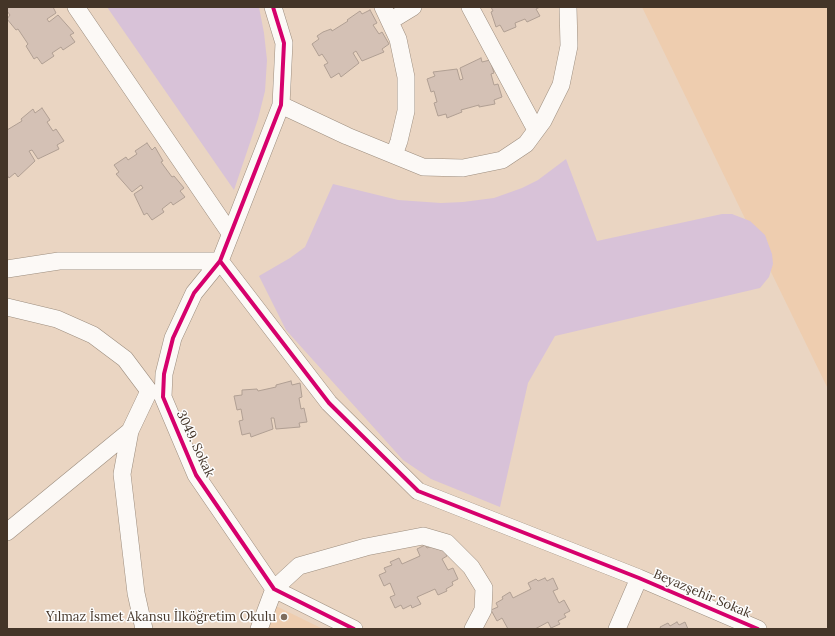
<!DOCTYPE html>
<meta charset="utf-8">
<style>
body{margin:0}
#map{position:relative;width:835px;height:636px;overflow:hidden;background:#ead5c2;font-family:Lora,serif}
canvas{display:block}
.frame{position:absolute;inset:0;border:8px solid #443528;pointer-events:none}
</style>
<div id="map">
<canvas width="835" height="636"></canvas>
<div class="frame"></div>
</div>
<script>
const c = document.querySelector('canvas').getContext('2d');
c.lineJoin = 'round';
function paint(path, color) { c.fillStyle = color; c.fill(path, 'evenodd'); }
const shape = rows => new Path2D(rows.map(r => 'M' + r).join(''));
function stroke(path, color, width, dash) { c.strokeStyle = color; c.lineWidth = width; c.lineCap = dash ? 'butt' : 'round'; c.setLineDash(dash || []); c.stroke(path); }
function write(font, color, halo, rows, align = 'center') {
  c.font = font + ' Lora,serif'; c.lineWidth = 3; c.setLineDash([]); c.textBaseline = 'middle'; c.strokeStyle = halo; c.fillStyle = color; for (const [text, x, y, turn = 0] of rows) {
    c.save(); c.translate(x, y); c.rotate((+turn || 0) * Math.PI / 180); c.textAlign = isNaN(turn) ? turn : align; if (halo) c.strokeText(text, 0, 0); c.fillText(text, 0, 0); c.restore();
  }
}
const built = shape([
 [642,7,828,7,828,389],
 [274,605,323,629,267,629]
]);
const green = shape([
 [107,7,259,7,264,33,267,60,265,91,258,119,234,190],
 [566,159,597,241,722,214,732,214,750,221,765,235,772,254,773,264,769,277,760,288,555,336,528,383,500,507,431,479,403,460,286,330,259,276,290,258,305,247,333,184,398,200,441,203,463,202,494,198,522,188,538,180]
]);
const building = shape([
 [8,7,53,7,56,13,47,19,49,22,58,15,74,33,70,35,75,42,63,50,61,47,52,53,54,56,42,64,37,57,34,59,26,46,28,44,18,29,16,30,7,19,10,15,7,11,8,7],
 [491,7,540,7,536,9,540,16,527,22,525,19,515,23,516,27,504,32,500,25,496,27,491,12,493,11,491,7],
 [370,10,377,23,373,25,379,34,382,32,389,44,382,49,384,52,362,61,356,51,353,53,359,63,341,77,339,73,331,78,324,65,328,63,322,54,319,56,312,44,319,39,317,36,323,32,331,29,332,31,348,21,347,20,360,11,362,14,370,10],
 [481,58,482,62,490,60,494,73,491,74,494,85,498,84,502,97,494,100,495,104,479,107,479,105,461,110,462,112,447,118,446,114,438,116,434,103,437,102,434,91,431,92,427,79,435,76,433,72,457,69,460,80,463,79,460,68,481,58],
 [42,108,50,120,47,122,53,131,56,129,64,141,57,145,59,149,38,159,32,150,29,151,35,161,18,177,15,173,9,178,7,175,7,130,22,121,21,119,33,109,35,113,42,108],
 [147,143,152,150,155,147,163,161,161,162,172,177,174,176,184,188,180,191,185,197,173,205,171,202,162,209,164,212,152,220,147,213,144,215,134,194,143,188,141,185,132,192,116,174,119,172,114,165,126,157,128,160,137,154,135,151,147,143],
 [291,381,292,385,300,383,302,397,299,398,301,409,304,408,307,422,299,423,300,427,276,429,274,418,271,418,273,429,251,437,250,433,242,435,239,421,243,420,241,409,237,410,234,396,242,395,242,390,257,389,258,391,276,387,276,385,291,381],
 [425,545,427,548,434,545,442,545,447,556,442,559,448,570,453,568,458,579,452,582,453,585,446,589,447,591,438,595,435,589,417,597,421,604,412,608,411,605,403,609,401,605,395,608,390,597,395,595,390,583,384,586,379,575,386,572,384,568,392,565,390,562,399,558,402,564,420,556,417,549,425,545],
 [545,578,547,581,553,578,558,589,553,591,559,603,564,600,570,611,564,614,566,617,558,621,560,624,551,628,548,622,535,629,508,629,502,618,497,621,491,610,498,607,496,603,503,599,502,597,510,592,513,598,531,589,528,583,536,579,538,581,545,578],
 [677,622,679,625,685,622,688,629,661,629,660,627,668,623,670,626,677,622]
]);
const minor = shape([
 [76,7,230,233],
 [273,7,284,43,281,105,220,261,194,293,173,338,164,374,163,397,196,475,274,589,354,629],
 [383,7,398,39,406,77,406,111,399,141,394,155],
 [470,7,536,130],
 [390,21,413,7],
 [281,105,347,136,423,167,463,168,502,160,526,144,543,121,561,85,569,46,568,7],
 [220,261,329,403,418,491,639,578,758,629],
 [7,269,59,261,220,261],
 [7,307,57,319,93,335,125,359,149,391,130,431,122,474,136,593,144,629],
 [7,532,130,431],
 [259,629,274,589,299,566,366,547,423,536,447,543,471,567,484,588,483,610,473,629],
 [617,629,639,578]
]);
const cycleway = shape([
 [273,7,284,43,281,105,220,261,194,293,173,338,164,374,163,397,196,475,274,589,354,629],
 [220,261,329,403,418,491,639,578,758,629]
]);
const markers = [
 [284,617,4,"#7e6d5e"]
];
const streetNames = [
 ["3049. Sokak",195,444,65],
 ["Beyazşehir Sokak",702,594,23]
];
const poiNames = [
 ["Yılmaz İsmet Akansu İlköğretim Okulu",276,617]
];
paint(built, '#eecdaf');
paint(green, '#d8c2d8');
paint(building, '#d4c1b5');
stroke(building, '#b09f93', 1);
stroke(minor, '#9c8d7e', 18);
stroke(minor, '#fcf9f6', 17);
stroke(cycleway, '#d6006c', 4);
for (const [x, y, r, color] of markers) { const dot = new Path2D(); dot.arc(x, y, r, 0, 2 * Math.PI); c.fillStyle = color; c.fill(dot); stroke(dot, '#fdfdfd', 1.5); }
write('13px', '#443528', '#fdfdfd', streetNames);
write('13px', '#443528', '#fdfdfd', poiNames, 'right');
</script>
